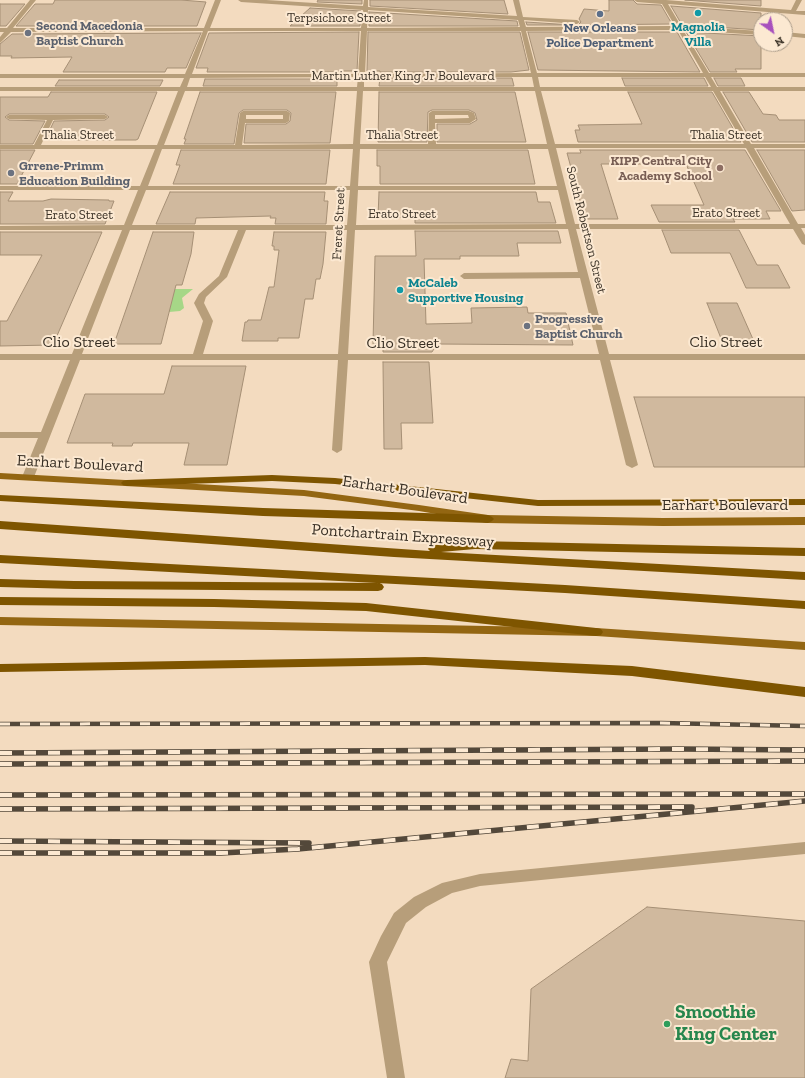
<!DOCTYPE html>
<style>
body{margin:0}
#map{position:relative;width:805px;height:1078px;overflow:hidden;background:#f3dbbf;font-family:"Zilla Slab",serif}
canvas{display:block}
.north{position:absolute;left:753px;top:12px;width:40px;height:40px;box-sizing:border-box;background:#fce9d2;border:1px solid #ae9f8c;border-radius:50%;rotate:147deg;font-size:11px;font-weight:700;line-height:16px;text-align:center;color:#382f24}
.north::after{content:'';display:block;margin:auto;width:14px;height:18px;background:#a850bd;clip-path:polygon(50% 0,100% 100%,50% 72%,0 100%)}
</style>
<div id="map">
<canvas width="805" height="1078"></canvas>
<div class="north">N</div>
</div>
<script>
const c = document.querySelector('canvas').getContext('2d');
c.lineJoin = 'round';
function paint(path, color) { c.fillStyle = color; c.fill(path, 'evenodd'); }
const shape = rows => new Path2D(rows.map(r => 'M' + r).join(''));
function stroke(path, color, width, dash) { c.strokeStyle = color; c.lineWidth = width; c.lineCap = dash ? 'butt' : 'round'; c.setLineDash(dash || []); c.stroke(path); }
function write(font, color, halo, rows, align = 'center') {
  c.font = font + ' "Zilla Slab",serif'; c.lineWidth = 4; c.setLineDash([]); c.textBaseline = 'middle'; c.strokeStyle = halo; c.fillStyle = color; for (const [text, x, y, turn = 0] of rows) {
    c.save(); c.translate(x, y); c.rotate((+turn || 0) * Math.PI / 180); c.textAlign = isNaN(turn) ? turn : align; if (halo) c.strokeText(text, 0, 0); c.fillText(text, 0, 0); c.restore();
  }
}
const green = shape([
 [136,289,193,289,182,298,184,308,180,311,169,312]
]);
const building = shape([
 [55,0,181,0,206,2,197,26,16,26,35,4,53,4,55,0],
 [318,0,362,0,362,4,317,2,318,0],
 [370,0,504,0,508,14,370,6,370,0],
 [609,0,633,0,637,4,661,5,672,24,578,25,581,22,579,19,584,9,609,11,609,0],
 [685,0,761,0,761,6,685,0],
 [0,4,25,4,6,26,0,26,0,4],
 [671,6,761,13,761,30,682,25,671,6],
 [310,8,361,11,360,26,290,26,310,8],
 [369,12,517,21,518,26,369,26,369,12],
 [526,22,541,23,573,25,527,25,526,22],
 [359,32,357,71,338,71,338,72,207,72,208,68,196,68,209,33,359,32],
 [368,32,520,32,529,70,511,72,380,72,380,71,367,71,368,32],
 [528,32,677,32,700,72,538,70,528,32],
 [686,32,761,36,761,69,735,69,737,72,710,72,686,32],
 [201,33,186,68,167,68,165,72,63,72,72,57,11,58,12,56,0,56,0,44,12,34,201,33],
 [380,78,512,78,514,86,379,86,380,78],
 [622,78,704,78,708,86,625,86,622,78],
 [714,78,741,78,745,86,718,86,714,78],
 [205,79,337,79,337,86,203,86,205,79],
 [59,80,163,80,160,86,55,86,59,80],
 [51,92,157,92,138,139,136,140,45,140,54,121,105,120,109,117,105,114,9,114,5,117,9,120,45,121,33,144,0,144,0,97,48,97,51,92],
 [200,92,336,92,330,143,244,143,246,124,286,124,290,121,291,113,287,110,243,110,239,113,234,144,184,144,186,139,184,139,200,92],
 [379,92,515,92,526,142,437,142,437,124,470,124,477,120,475,113,469,110,432,110,428,112,427,142,378,142,379,92],
 [628,92,712,92,741,142,578,142,575,130,580,130,578,125,642,124,628,92],
 [723,92,749,92,763,114,776,115,779,120,805,120,805,142,752,142,723,92],
 [0,150,35,150,17,184,0,184,0,150],
 [181,150,330,150,326,184,173,184,180,165,176,165,181,150],
 [377,150,528,150,535,184,380,184,380,166,377,166,377,150],
 [580,150,745,150,781,211,766,211,770,219,733,219,735,222,659,222,651,205,704,205,686,164,601,164,618,219,585,219,567,153,581,153,580,150],
 [757,150,805,150,805,210,792,211,757,150],
 [0,192,13,192,8,201,43,201,51,199,109,200,109,201,114,201,105,224,0,224,0,192],
 [170,192,325,192,324,201,328,201,326,224,275,224,276,218,270,218,271,216,196,218,195,224,156,224,170,192],
 [379,192,536,192,538,202,550,202,556,223,415,223,415,218,378,217,379,192],
 [662,230,739,230,757,265,778,265,790,288,746,288,730,253,671,253,662,230],
 [415,231,558,231,561,243,517,243,519,256,460,256,460,259,424,259,426,324,472,323,471,308,527,307,528,313,566,313,573,345,437,344,432,352,383,352,383,344,373,344,375,256,416,256,415,231],
 [0,232,102,232,53,345,0,346,0,321,7,321,42,255,0,255,0,232],
 [153,232,194,232,191,254,182,285,176,285,161,344,114,344,153,232],
 [274,232,326,232,323,264,320,279,316,279,313,299,305,299,299,338,278,338,278,341,242,341,245,322,247,322,248,320,261,320,269,287,274,287,279,250,274,250,274,246,272,246,274,232],
 [707,303,737,303,756,346,724,346,707,303],
 [383,362,429,362,433,423,401,423,402,449,384,449,383,362],
 [172,366,246,366,227,465,184,465,189,443,133,443,132,446,112,446,113,443,67,443,85,394,164,394,172,366],
 [634,397,805,397,805,467,654,467,634,397],
 [647,907,805,921,805,1078,505,1078,511,1059,528,1061,531,989,647,907]
]);
const minor = shape([
 [30,0,36,0,13,28,204,28,215,0,221,0,210,28,361,28,363,10,241,2,238,0,266,0,363,6,364,0,368,0,368,7,517,16,513,0,519,0,523,17,577,20,580,22,577,24,524,20,526,27,668,26,675,26,662,4,637,2,634,0,666,0,791,10,796,0,802,0,796,11,805,11,805,15,668,4,681,26,761,31,761,35,683,30,709,73,805,73,805,77,711,77,717,87,805,87,805,91,720,91,751,144,805,144,805,148,754,148,798,224,805,224,805,228,801,228,805,235,805,245,802,244,793,229,576,229,609,354,805,354,805,360,610,360,638,465,632,468,626,465,600,360,348,360,342,450,337,453,332,450,338,360,80,360,34,477,32,479,24,479,22,477,38,438,0,438,0,432,41,432,70,360,0,360,0,354,72,354,122,230,0,230,0,226,124,225,138,190,0,190,0,186,140,186,155,149,0,149,0,145,34,145,47,120,9,119,6,117,9,115,105,115,108,117,105,119,53,120,41,145,157,145,178,91,0,91,0,87,180,87,184,78,0,78,0,74,185,74,203,31,11,32,0,43,0,37,4,32,0,32,0,28,7,28,30,0],
 [368,10,518,20,520,27,367,28,368,10],
 [678,30,703,73,537,73,526,31,678,30],
 [208,31,361,31,358,74,192,74,208,31],
 [367,31,521,31,531,73,365,74,367,31],
 [358,77,357,87,187,87,190,78,358,77],
 [364,77,532,77,534,87,364,87,364,77],
 [538,77,705,77,711,87,540,87,538,77],
 [185,91,357,91,353,144,242,145,245,123,286,123,289,121,290,113,287,111,243,111,240,113,235,145,164,145,185,91],
 [363,91,535,91,547,144,436,144,435,123,470,123,476,119,474,113,469,111,432,111,429,113,428,144,360,144,363,91],
 [541,91,713,91,744,144,555,144,541,91],
 [246,115,283,115,283,119,246,119,246,115],
 [435,115,468,115,469,118,435,119,435,115],
 [556,148,746,148,790,224,575,224,556,148],
 [162,149,353,149,350,186,148,186,162,149],
 [360,149,548,149,557,186,358,186,360,149],
 [146,190,350,190,347,225,132,225,146,190],
 [358,190,558,190,566,224,356,225,358,190],
 [568,229,578,272,464,273,460,276,464,279,580,278,599,354,348,354,355,230,568,229],
 [130,230,238,230,219,276,199,294,194,303,203,321,193,354,82,354,130,230],
 [246,230,347,230,338,354,203,354,213,321,204,303,206,297,227,277,246,230],
 [785,32,805,34,805,38,785,36,785,32],
 [805,842,805,854,480,886,452,893,426,907,406,923,387,962,405,1078,387,1078,369,962,381,936,394,913,414,897,442,883,480,874,805,842]
]);
const major = shape([
 [0,473,304,490,419,505,488,515,663,518,805,517,805,525,663,526,488,523,419,511,304,496,0,479,0,473],
 [0,617,596,628,805,642,805,650,596,636,0,625,0,617]
]);
const highway = shape([
 [272,475,335,478,538,500,805,499,805,505,538,506,335,484,272,481,127,486,123,485,121,483,123,481,127,480,272,475],
 [0,495,263,508,488,515,492,517,494,519,492,521,488,523,263,516,0,501,0,495],
 [0,521,430,551,428,549,430,546,434,545,475,541,805,548,805,556,475,549,441,552,805,572,805,580,394,557,0,529,0,521],
 [0,555,565,585,805,601,805,609,565,593,0,563,0,555],
 [0,579,74,581,378,583,382,584,384,587,382,590,378,591,74,589,0,587,0,579],
 [0,597,214,599,366,603,596,628,601,629,603,632,601,635,596,636,366,611,214,607,0,605,0,597],
 [425,657,632,666,805,687,805,697,632,676,425,665,0,672,0,664,425,657]
]);
const railFar1 = shape([
 [0,724,661,723,805,726]
]);
const rail = shape([
 [0,753,679,749,805,750],
 [0,764,805,761],
 [0,795,805,794],
 [0,809,692,807],
 [0,841,309,843],
 [0,853,221,853,298,849,805,801]
]);
const markers = [
 [698,13,4,"#0f9aa8"],
 [600,14,4,"#5c6f8a"],
 [28,33,4,"#6b7280"],
 [720,168,4,"#8d6e63"],
 [11,173,4,"#6b7280"],
 [400,290,4,"#0f9aa8"],
 [527,326,4,"#6b7280"],
 [667,1024,4,"#2e9e5b"]
];
const farStreetnames = [
 ["Terpsichore Street",339,18],
 ["Martin Luther King Jr Boulevard",403,76],
 ["Thalia Street",78,135],
 ["Thalia Street",402,135],
 ["Thalia Street",726,135],
 ["Erato Street",726,213],
 ["Erato Street",402,214],
 ["Erato Street",79,215],
 ["Freret Street",339,224,-87],
 ["South Robertson Street",586,230,76]
];
const farWorshipnames = [
 ["Second Macedonia",36,26],
 ["Baptist Church",36,41],
 ["Grrene-Primm",19,166],
 ["Education Building",19,181],
 ["Progressive",535,319],
 ["Baptist Church",535,334]
];
const farCulturenames = [
 ["Magnolia",698,27],
 ["Villa",698,42],
 ["McCaleb",408,283,"left"],
 ["Supportive Housing",408,298,"left"]
];
const farServicenames = [
 ["New Orleans",600,28],
 ["Police Department",600,43]
];
const farEducationnames = [
 ["KIPP Central City",712,161],
 ["Academy School",712,176]
];
const streetNames = [
 ["Clio Street",79,342],
 ["Clio Street",726,342],
 ["Clio Street",403,343],
 ["Earhart Boulevard",80,464,3],
 ["Earhart Boulevard",405,490,8],
 ["Earhart Boulevard",725,505],
 ["Pontchartrain Expressway",403,536,4]
];
const nearLeisurenames = [
 ["Smoothie",675,1013],
 ["King Center",675,1035]
];
paint(green, '#a6d787');
paint(building, '#d0b99e');
stroke(building, '#a58f75', 1);
paint(minor, '#b79e7a');
paint(major, '#936612');
paint(highway, '#7e5500');
stroke(railFar1, '#53483a', 4.5);
stroke(rail, '#53483a', 5.5);
stroke(railFar1, '#fce9d2', 3, [10]);
stroke(rail, '#fce9d2', 4, [12]);
for (const [x, y, r, color] of markers) { const dot = new Path2D(); dot.arc(x, y, r, 0, 2 * Math.PI); c.fillStyle = color; c.fill(dot); stroke(dot, '#fce9d2', 1.5); }
write('13px', '#382f24', '#fce9d2', farStreetnames);
write('bold 13px', '#5b616d', '#fce9d2', farWorshipnames, 'left');
write('bold 13px', '#0d838f', '#fce9d2', farCulturenames);
write('bold 13px', '#4e5e75', '#fce9d2', farServicenames);
write('bold 13px', '#785e54', '#fce9d2', farEducationnames, 'right');
write('16px', '#382f24', '#fce9d2', streetNames);
write('bold 19px', '#27864d', '#fce9d2', nearLeisurenames, 'left');
</script>
